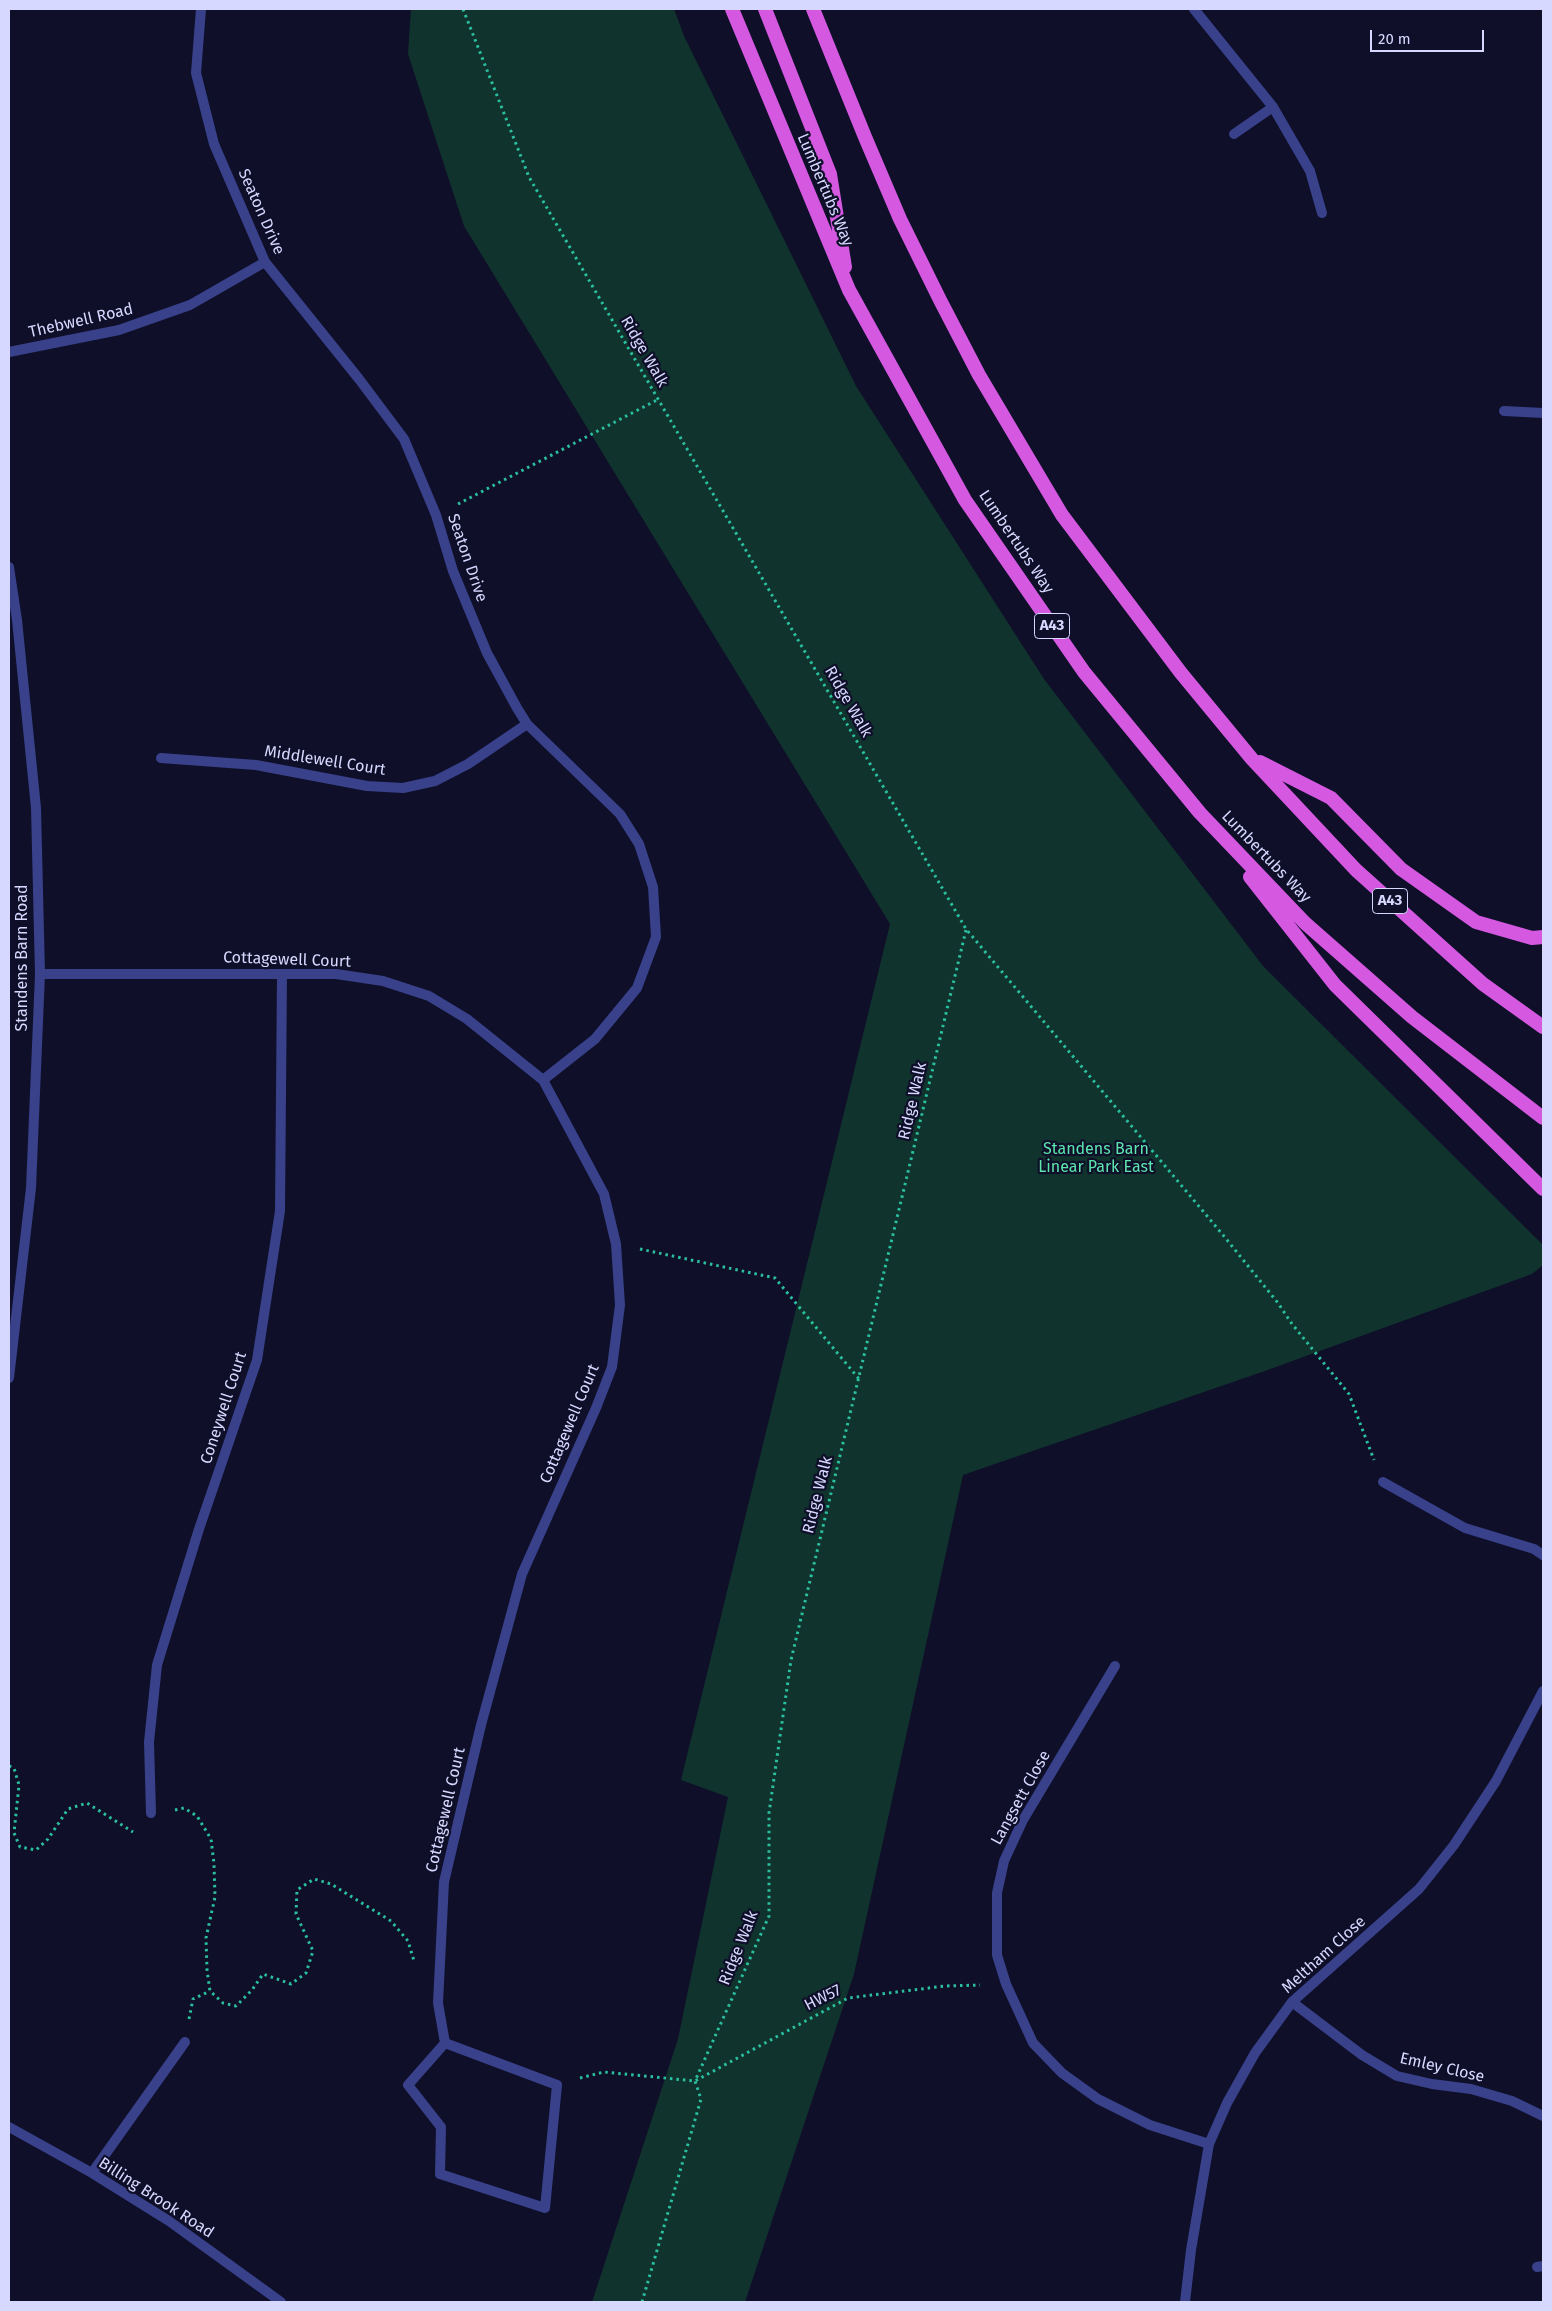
<!DOCTYPE html>
<style>
body{margin:0}
#map{position:relative;width:1552px;height:2311px;overflow:hidden;background:#0f0f29;font-family:"Fira Sans",sans-serif}
canvas{display:block}
.frame{position:absolute;inset:0;border:10px solid #d7d8ff;pointer-events:none}
.scale{position:absolute;left:1370px;top:30px;width:114px;height:22px;box-sizing:border-box;border:2px solid #d7d8ff;border-top:0;padding-left:6px;font-size:15px;line-height:18px;white-space:nowrap;color:#d7d8ff;-webkit-text-stroke:4px #0f0f29;paint-order:stroke}
</style>
<div id="map">
<canvas width="1552" height="2311"></canvas>
<div class="frame"></div>
<div class="scale">20 m</div>
</div>
<script>
const c = document.querySelector('canvas').getContext('2d');
c.lineJoin = 'round';
function paint(path, color) { c.fillStyle = color; c.fill(path, 'evenodd'); }
const shape = rows => new Path2D(rows.map(r => 'M' + r).join(''));
function stroke(path, color, width, dash) { c.strokeStyle = color; c.lineWidth = width; c.lineCap = dash ? 'butt' : 'round'; c.setLineDash(dash || []); c.stroke(path); }
function write(font, color, halo, rows, align = 'center') {
  c.font = font + ' "Fira Sans",sans-serif'; c.lineWidth = 4.5; c.setLineDash([]); c.textBaseline = 'middle'; c.strokeStyle = halo; c.fillStyle = color; for (const [text, x, y, turn = 0] of rows) {
    c.save(); c.translate(x, y); c.rotate((+turn || 0) * Math.PI / 180); c.textAlign = isNaN(turn) ? turn : align; if (halo) c.strokeText(text, 0, 0); c.fillText(text, 0, 0); c.restore();
  }
}
const green = shape([
 [411,9,674,9,684,36,856,386,1044,679,1263,966,1543,1245,1543,1265,1532,1274,1262,1372,963,1475,854,1974,745,2302,592,2302,678,2039,728,1797,681,1780,890,924,464,226,408,54]
]);
const path = shape([
 [463,9,529,177,966,929,1223,1235,1278,1303,1292,1324,1349,1394,1374,1460],
 [458,504,657,400],
 [640,1249,775,1278,859,1379],
 [9,1766,14,1768,19,1785,14,1833,20,1847,36,1850,48,1839,68,1809,87,1803,133,1832],
 [175,1810,184,1808,197,1816,211,1839,214,1864,215,1897,206,1938,207,1970,210,1991,223,2003,236,2006,252,1990,263,1974,291,1984,306,1973,313,1951,296,1914,297,1890,314,1879,331,1884,391,1921,408,1941,414,1961],
 [189,2019,193,1999,210,1991],
 [580,2078,604,2072,695,2081,848,1998,945,1986,980,1985],
 [642,2302,701,2099,695,2081,769,1916,769,1813,791,1660,966,930]
]);
const minor = shape([
 [201,9,196,73,214,144,265,262,359,379,404,439,436,515,453,571,487,653,517,708,527,724,620,814,639,844,653,887,656,937,637,988,595,1039,543,1080],
 [1194,9,1273,107,1310,171,1322,213],
 [1234,134,1273,107],
 [9,352,119,330,190,305,265,262],
 [1504,411,1543,413],
 [9,567,17,620,36,808,40,974,31,1188,9,1378],
 [161,758,256,765,367,786,403,788,435,781,468,764,527,724],
 [40,974,336,974,383,981,429,996,467,1019,543,1080,604,1194,616,1244,620,1305,612,1367,596,1408,522,1574,481,1725,444,1882,438,2003,445,2043],
 [1383,1482,1465,1528,1534,1549,1543,1555],
 [1115,1666,1023,1820,1004,1861,997,1893,997,1955,1006,1984,1033,2043,1062,2073,1098,2099,1150,2125,1209,2144],
 [151,1813,149,1742,157,1665,199,1529,257,1360,280,1211,282,974],
 [1292,2002,1362,2055,1397,2076,1432,2084,1471,2089,1512,2101,1543,2116],
 [445,2043,557,2085,545,2208,440,2174,441,2127,408,2085,445,2043],
 [9,2127,92,2173,169,2221,281,2302],
 [92,2173,185,2042],
 [1537,2267,1543,2266],
 [1185,2302,1191,2250,1209,2144,1227,2103,1255,2053,1292,2002,1419,1889,1454,1845,1496,1781,1543,1691]
]);
const trunk = shape([
 [732,9,849,290,965,500,1084,672,1200,813,1305,923,1412,1017,1543,1118],
 [765,9,830,174,845,267],
 [813,9,865,137,900,219,940,300,979,375,1062,515,1181,673,1252,759,1356,870,1483,984,1543,1027],
 [1260,762,1331,798,1401,869,1476,922,1532,938,1543,937],
 [1250,877,1335,985,1543,1189]
]);
const shields = [
 [1052,626,35],
 [1390,901,35]
];
const shieldNames = [
 ["A43",1052,626],
 ["A43",1390,901]
];
const streetNames = [
 ["Lumbertubs Way",825,190,67],
 ["Seaton Drive",261,212,66],
 ["Thebwell Road",81,321,-13],
 ["Ridge Walk",644,352,60],
 ["Lumbertubs Way",1016,542,56],
 ["Seaton Drive",467,558,71],
 ["Ridge Walk",848,702,60],
 ["Middlewell Court",325,761,9],
 ["Lumbertubs Way",1266,857,46],
 ["Standens Barn Road",23,958,-90],
 ["Cottagewell Court",287,960,2],
 ["Ridge Walk",913,1101,-77],
 ["Coneywell Court",224,1408,-72],
 ["Cottagewell Court",570,1424,-67],
 ["Ridge Walk",818,1495,-76],
 ["Langsett Close",1021,1798,-61],
 ["Cottagewell Court",446,1810,-77],
 ["Ridge Walk",739,1948,-68],
 ["Meltham Close",1324,1955,-42],
 ["HW57",823,1998,-27],
 ["Emley Close",1442,2068,13],
 ["Billing Brook Road",156,2198,33]
];
const parkNames = [
 ["Standens Barn",1096,1150],
 ["Linear Park East",1096,1168]
];
paint(green, '#11332d');
stroke(path, '#2ac09f', 3, [2.5, 4]);
stroke(minor, '#38418a', 10);
stroke(trunk, '#d458e0', 14);
for (const [x, y, w] of shields) { const box = new Path2D(); box.roundRect(x - w / 2, y - 12.5, w, 25, 4); c.fillStyle = '#0f0f29'; c.fill(box); stroke(box, '#d7d8ff', 1); }
write('bold 15px', '#d7d8ff', null, shieldNames);
write('16px', '#d7d8ff', '#0f0f29', streetNames);
write('16px', '#5ce6ae', '#0f0f29', parkNames);
</script>
